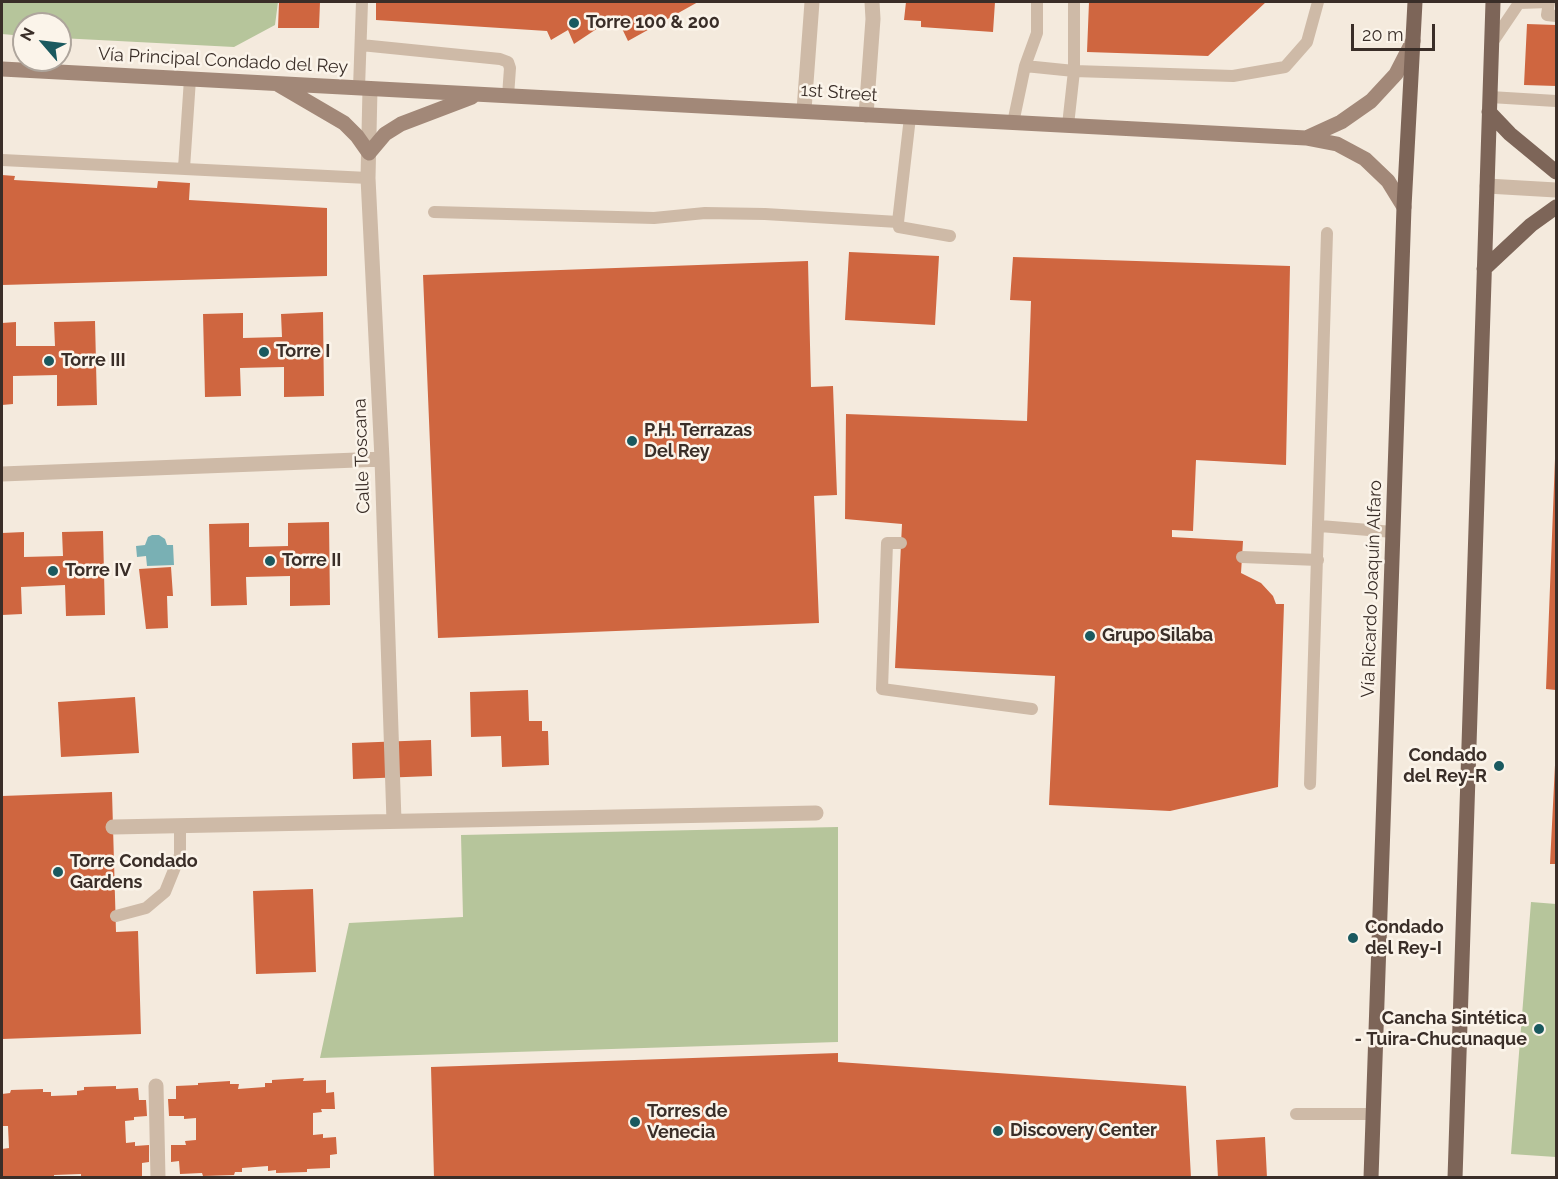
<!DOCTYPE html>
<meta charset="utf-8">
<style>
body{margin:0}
#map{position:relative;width:1558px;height:1179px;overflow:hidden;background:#f4eadd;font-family:Raleway,sans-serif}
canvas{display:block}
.frame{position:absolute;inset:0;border:3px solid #3a2e28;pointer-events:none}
.north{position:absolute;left:12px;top:12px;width:60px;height:60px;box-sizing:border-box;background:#fbf4ea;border:2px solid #aea59c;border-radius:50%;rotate:298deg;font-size:16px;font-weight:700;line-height:24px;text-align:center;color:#3a2e28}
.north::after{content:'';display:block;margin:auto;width:21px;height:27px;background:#1a595f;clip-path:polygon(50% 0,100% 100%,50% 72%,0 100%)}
.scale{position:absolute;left:1351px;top:24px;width:84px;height:27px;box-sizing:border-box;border:3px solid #3a2e28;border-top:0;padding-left:8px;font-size:18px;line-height:21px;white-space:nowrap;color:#3a2e28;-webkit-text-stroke:4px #fbf4ea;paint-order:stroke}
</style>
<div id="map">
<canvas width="1558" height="1179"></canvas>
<div class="frame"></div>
<div class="north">N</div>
<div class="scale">20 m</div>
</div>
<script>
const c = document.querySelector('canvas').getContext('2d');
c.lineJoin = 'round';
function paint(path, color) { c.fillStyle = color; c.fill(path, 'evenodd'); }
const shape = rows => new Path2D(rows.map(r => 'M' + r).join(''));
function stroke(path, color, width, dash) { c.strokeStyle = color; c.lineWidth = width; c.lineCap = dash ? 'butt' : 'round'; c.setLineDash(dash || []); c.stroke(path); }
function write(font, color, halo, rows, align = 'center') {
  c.font = font + ' Raleway,sans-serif'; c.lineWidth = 5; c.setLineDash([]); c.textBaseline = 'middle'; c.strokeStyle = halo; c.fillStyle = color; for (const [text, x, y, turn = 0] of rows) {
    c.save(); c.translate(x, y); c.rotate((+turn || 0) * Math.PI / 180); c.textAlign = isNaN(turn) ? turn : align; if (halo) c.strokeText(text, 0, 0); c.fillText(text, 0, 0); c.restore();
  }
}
const green = shape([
 [2,2,278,2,275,25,234,47,60,38,60,24,24,24,24,36,2,34],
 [838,827,838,1042,320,1058,349,923,463,917,461,835],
 [1531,902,1556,904,1556,1157,1511,1154]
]);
const water = shape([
 [152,535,159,535,165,539,167,545,173,545,174,565,147,566,146,556,137,557,136,546,145,545,148,537]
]);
const building = shape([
 [279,2,320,2,319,28,278,28],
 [376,2,698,2,628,41,616,16,574,44,568,30,551,40,547,31,376,20],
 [906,2,995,2,993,32,921,27,921,21,904,20],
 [1089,2,1266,2,1208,56,1087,52],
 [1527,24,1556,25,1556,86,1524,85],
 [2,175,15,176,14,180,157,188,158,181,190,183,189,200,327,208,327,276,2,285],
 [849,252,939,256,935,325,845,320],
 [1013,257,1290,266,1286,465,1196,460,1193,531,1172,530,1172,537,1243,541,1241,573,1261,583,1273,596,1276,604,1284,604,1278,787,1170,811,1049,805,1055,676,895,668,902,524,845,519,846,414,1027,421,1031,301,1010,300],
 [808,261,811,387,833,386,837,495,814,496,819,623,438,638,423,275],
 [323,312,324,396,284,397,284,367,240,368,241,396,205,397,203,314,243,313,243,338,282,337,281,314],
 [95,321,97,405,57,406,57,375,13,376,13,404,2,405,2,323,16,322,16,346,55,346,54,322],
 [1555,459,1556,459,1556,690,1546,689],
 [329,522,330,605,290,606,290,576,246,577,247,605,211,606,209,524,249,523,249,547,288,546,288,523],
 [103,531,105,615,66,616,65,585,21,587,22,614,2,615,2,533,24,532,24,557,63,556,62,532],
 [171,567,173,596,167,596,168,628,146,629,139,569],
 [528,690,529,721,542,721,542,731,548,731,549,765,502,767,501,736,471,737,470,692],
 [135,697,139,753,61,757,58,702],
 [431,740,432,776,353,779,352,743],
 [1555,765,1556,765,1556,864,1550,864],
 [112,792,116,932,138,931,141,1034,2,1039,2,796],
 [313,889,316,972,256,974,253,891],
 [838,1053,838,1062,1186,1086,1191,1178,434,1178,431,1067],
 [304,1078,303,1081,326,1080,326,1093,334,1092,335,1109,321,1109,322,1112,313,1113,313,1135,323,1134,323,1138,336,1137,337,1154,330,1155,330,1168,307,1169,307,1172,276,1173,276,1170,268,1171,268,1166,242,1168,242,1172,235,1172,234,1175,203,1176,202,1173,180,1174,179,1161,171,1162,171,1145,186,1145,185,1141,196,1140,196,1118,184,1119,184,1116,169,1116,168,1099,176,1099,176,1086,198,1085,198,1083,230,1081,230,1084,239,1084,238,1089,265,1087,265,1083,272,1083,272,1080],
 [116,1086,116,1089,138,1088,139,1100,146,1100,147,1116,134,1117,134,1120,125,1121,126,1143,135,1142,135,1146,149,1145,149,1162,142,1163,142,1176,81,1178,81,1174,54,1175,54,1178,2,1178,2,1149,9,1148,8,1126,2,1126,2,1094,10,1093,11,1090,43,1089,43,1092,51,1092,51,1096,77,1095,77,1091,84,1090,84,1087],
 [1265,1137,1267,1178,1218,1178,1216,1140]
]);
const lane = shape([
 [1549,2,1547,15,1556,16],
 [1492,43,1519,3,1549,2],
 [361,45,500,59,508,62,510,68,508,96],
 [1025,66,1074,71,1233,76,1285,67,1307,42,1318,2],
 [359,88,362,2],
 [1490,97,1556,101],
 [910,117,898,222,899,227,950,236],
 [1013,123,1025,66,1037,33,1037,2],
 [1068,125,1074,71,1074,2],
 [2,160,368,178],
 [184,168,190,79],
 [434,212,654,218,705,213,765,214,898,222],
 [1320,526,1393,532],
 [901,543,887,543,882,689,1032,709],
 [1242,557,1318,560],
 [1310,784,1327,233],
 [116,916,146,908,165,892,180,855,180,826],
 [1296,1114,1374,1114]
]);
const street = shape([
 [370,89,368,178,382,459,394,821],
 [804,110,812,2],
 [866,115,873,19,872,2],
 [1487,186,1556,190],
 [2,474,382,459],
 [113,827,816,813],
 [156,1086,158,1178]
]);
const secondary = shape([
 [2,69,1306,138,1337,144,1365,159,1388,181,1404,207],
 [279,85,344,123,357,136,369,153,385,134,401,124,472,97],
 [1306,138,1341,122,1371,101,1396,74,1413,41]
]);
const primary = shape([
 [1489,112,1510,134,1556,172],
 [1484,269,1531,225,1556,207],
 [1371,1178,1404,207,1415,2],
 [1455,1178,1493,2]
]);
const markers = [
 [574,23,6,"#1a595f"],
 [264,352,6,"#1a595f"],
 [49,361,6,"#1a595f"],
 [632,441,6,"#1a595f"],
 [270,561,6,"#1a595f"],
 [53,571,6,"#1a595f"],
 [1090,636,6,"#1a595f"],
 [1499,766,6,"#1a595f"],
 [58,872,6,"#1a595f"],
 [1353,938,6,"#1a595f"],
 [1539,1029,6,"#1a595f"],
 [635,1122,6,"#1a595f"],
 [998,1131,6,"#1a595f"]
];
const poiNames = [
 ["Torre 100 & 200",586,23],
 ["Torre I",276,352],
 ["Torre III",61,361],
 ["P.H. Terrazas",644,431],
 ["Del Rey",644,452],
 ["Torre II",282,561],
 ["Torre IV",65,571],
 ["Grupo Silaba",1102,636],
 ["Condado",1487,756,"right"],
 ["del Rey-R",1487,777,"right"],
 ["Torre Condado",70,862],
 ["Gardens",70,883],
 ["Condado",1365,928],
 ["del Rey-I",1365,949],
 ["Cancha Sintética",1527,1019,"right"],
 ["- Tuira-Chucunaque",1527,1040,"right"],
 ["Torres de",647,1112],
 ["Venecia",647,1133],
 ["Discovery Center",1010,1131]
];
const streetNames = [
 ["Vía Principal Condado del Rey",223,61,3],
 ["1st Street",839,93,4],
 ["Calle Toscana",362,456,-92],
 ["Vía Ricardo Joaquín Alfaro",1372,589,-88]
];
paint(green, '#b6c59b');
paint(water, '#79b0b4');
paint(building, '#cf6640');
stroke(lane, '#cebaa7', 12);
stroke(street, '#cebaa7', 15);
stroke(secondary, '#a28878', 15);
stroke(primary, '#7d6558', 15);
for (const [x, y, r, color] of markers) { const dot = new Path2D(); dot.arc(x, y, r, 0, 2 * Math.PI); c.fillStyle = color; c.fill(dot); stroke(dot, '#fbf4ea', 2); }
write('bold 18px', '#3a2e28', '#fbf4ea', poiNames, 'left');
write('18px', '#3a2e28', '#fbf4ea', streetNames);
</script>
